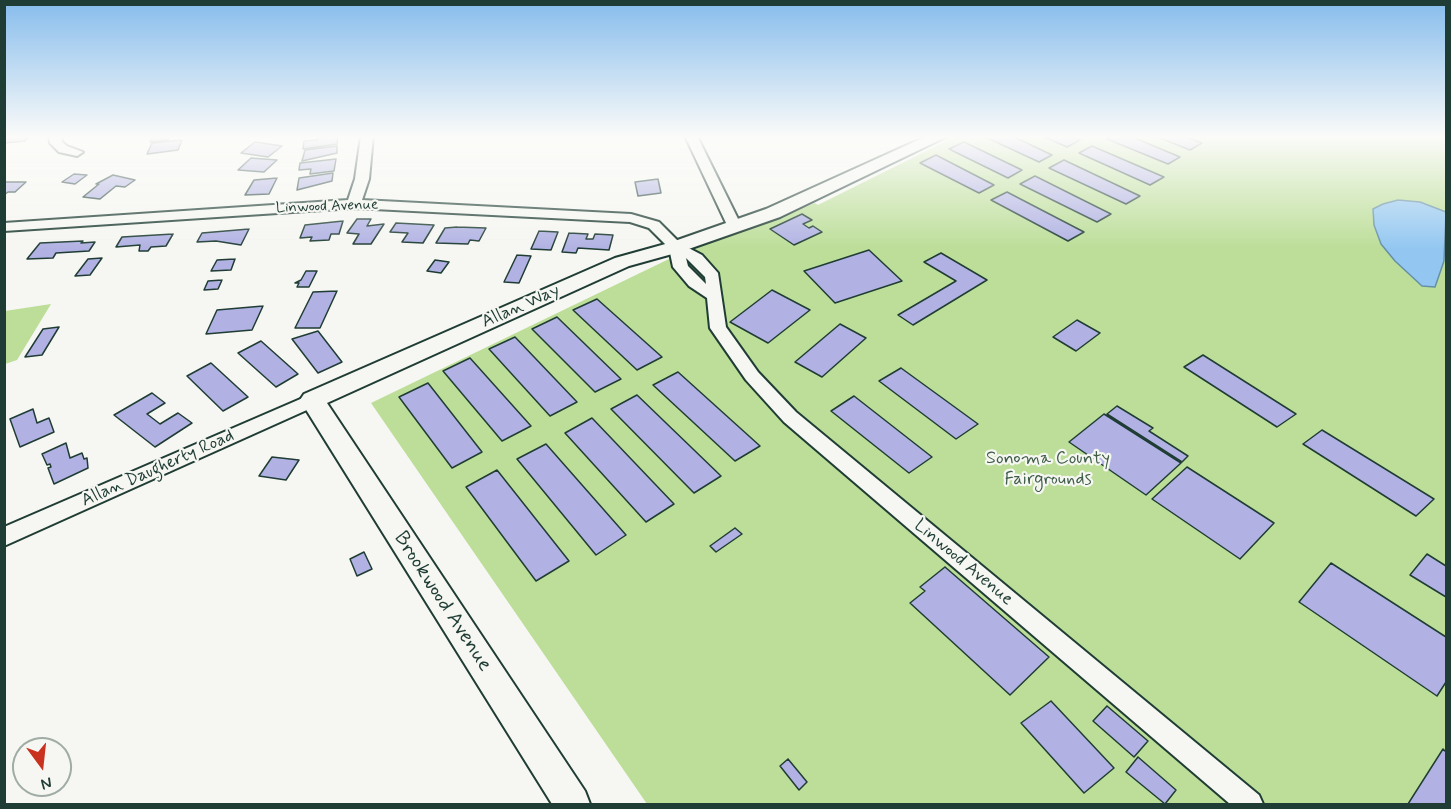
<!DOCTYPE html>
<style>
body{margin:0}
#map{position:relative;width:1451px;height:809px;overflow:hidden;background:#f6f6f2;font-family:Mynerve,sans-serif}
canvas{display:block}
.frame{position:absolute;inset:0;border:6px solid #1f3d34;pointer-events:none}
.north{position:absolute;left:12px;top:737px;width:60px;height:60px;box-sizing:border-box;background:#f6f6f2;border:2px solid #a0aca6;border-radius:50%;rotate:165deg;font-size:16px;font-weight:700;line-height:24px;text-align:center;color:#1f3d34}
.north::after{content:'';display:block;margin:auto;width:21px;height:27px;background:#c8321e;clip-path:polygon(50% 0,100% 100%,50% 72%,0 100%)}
</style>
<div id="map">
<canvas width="1451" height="809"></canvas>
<div class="frame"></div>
<div class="north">N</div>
</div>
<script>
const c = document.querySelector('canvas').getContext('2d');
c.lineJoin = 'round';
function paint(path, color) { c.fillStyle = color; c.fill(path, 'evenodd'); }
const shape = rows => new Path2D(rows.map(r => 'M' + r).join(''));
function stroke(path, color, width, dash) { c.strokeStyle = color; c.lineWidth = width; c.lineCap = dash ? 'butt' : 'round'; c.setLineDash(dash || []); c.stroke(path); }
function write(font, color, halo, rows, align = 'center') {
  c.font = font + ' Mynerve,sans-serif'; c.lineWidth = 4.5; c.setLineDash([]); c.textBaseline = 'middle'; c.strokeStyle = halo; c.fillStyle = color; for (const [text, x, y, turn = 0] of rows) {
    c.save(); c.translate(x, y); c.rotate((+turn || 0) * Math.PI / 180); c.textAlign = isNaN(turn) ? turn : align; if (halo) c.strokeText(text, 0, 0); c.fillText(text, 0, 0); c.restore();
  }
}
const green = shape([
 [956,136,1446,136,1446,804,647,804,371,403,669,259,815,203,818,205],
 [51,304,17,360,5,364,5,311]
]);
const water = shape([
 [1398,200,1420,202,1446,212,1444,261,1435,287,1422,286,1395,261,1381,244,1374,225,1373,209,1383,204,1398,200]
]);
const building = shape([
 [4,136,26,136,25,138,28,137,25,141,4,143,4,136],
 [153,136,170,136,168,140,150,142,153,136],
 [318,136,338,136,337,144,303,149,304,141,317,140,318,136],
 [983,136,1012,136,1052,155,1039,162,983,136],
 [1042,136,1070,136,1080,140,1067,147,1042,136],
 [1112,136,1130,136,1180,157,1168,164,1107,139,1112,136],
 [1155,136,1184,136,1202,143,1190,150,1155,136],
 [182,140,178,150,147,154,152,143,182,140],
 [255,142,282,146,268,157,241,153,255,142],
 [964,142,1022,170,1008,178,949,149,964,142],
 [337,146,337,153,302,161,305,150,337,146],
 [1092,146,1164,177,1150,185,1079,153,1092,146],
 [936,155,994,185,979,193,920,163,936,155],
 [251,158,277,160,264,172,238,170,251,158],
 [336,159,334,171,310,174,311,169,299,170,300,163,336,159],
 [1064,160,1140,196,1126,204,1049,168,1064,160],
 [333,173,332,181,297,190,299,178,333,173],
 [74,174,87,175,75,184,62,182,74,174],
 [113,175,135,180,125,187,116,186,100,199,83,197,99,184,96,184,113,175],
 [1035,176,1111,214,1097,222,1020,184,1035,176],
 [277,178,269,194,245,195,254,180,277,178],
 [658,179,661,193,638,196,635,182,658,179],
 [4,182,26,182,15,192,8,192,4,195,4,182],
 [1007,192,1084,232,1068,241,991,200,1007,192],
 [802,214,812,220,803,224,809,228,813,226,822,232,794,245,770,229,802,214],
 [357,219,371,219,367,226,384,224,371,244,353,244,359,234,347,233,357,219],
 [343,221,339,234,331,234,329,240,310,241,312,237,300,238,305,225,343,221],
 [396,223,434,225,423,243,402,242,408,233,390,232,396,223],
 [457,227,486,228,479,241,470,240,468,244,436,243,445,228,457,227],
 [249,229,241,245,216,241,197,242,202,233,249,229],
 [539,231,558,232,551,250,531,249,539,231],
 [569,233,588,234,586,239,593,239,595,234,613,235,609,250,578,248,576,253,562,252,569,233],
 [173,234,166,246,151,247,148,251,139,251,140,245,116,247,122,237,173,234],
 [83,241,81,243,95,242,89,251,56,253,53,258,27,259,40,243,83,241],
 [869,250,902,281,835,303,804,271,869,250],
 [941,253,987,280,913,325,898,315,956,281,924,262,941,253],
 [517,255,531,256,519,283,504,282,517,255],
 [102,258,90,275,75,276,88,259,102,258],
 [235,259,231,270,211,271,217,260,235,259],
 [435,260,449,262,441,273,427,271,435,260],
 [306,271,317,271,309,287,297,287,299,283,295,283,301,280,306,271],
 [222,280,218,289,204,290,208,281,222,280],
 [772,290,810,310,768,343,730,322,772,290],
 [337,291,320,328,295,328,313,292,337,291],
 [597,299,662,357,637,370,573,310,597,299],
 [263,306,252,330,206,334,217,310,263,306],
 [557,317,621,379,595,392,532,329,557,317],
 [1077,320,1100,333,1076,351,1053,337,1077,320],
 [840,324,866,338,822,377,795,362,840,324],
 [59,327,42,355,25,357,43,329,59,327],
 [318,331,342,362,318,373,292,339,318,331],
 [515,337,577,402,550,416,489,349,515,337],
 [261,341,298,374,276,387,238,353,261,341],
 [1203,355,1296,414,1277,427,1184,367,1203,355],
 [470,358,531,426,502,441,443,371,470,358],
 [211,363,248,397,223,411,187,376,211,363],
 [901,368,978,424,956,439,879,381,901,368],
 [678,372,760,446,735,461,653,385,678,372],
 [428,383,482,452,452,468,399,397,428,383],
 [152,393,165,403,147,414,160,424,178,413,192,423,155,447,114,415,152,393],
 [637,395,721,476,694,493,611,409,637,395],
 [854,396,932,457,909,473,831,411,854,396],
 [1117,406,1153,428,1149,431,1188,456,1182,462,1107,414,1117,406],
 [33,409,37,423,49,418,54,432,20,447,10,419,33,409],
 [1104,414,1181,463,1146,495,1069,442,1104,414],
 [592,418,674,504,646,522,565,433,592,418],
 [1322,430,1434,499,1416,516,1303,444,1322,430],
 [66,443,70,458,82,453,84,459,87,458,88,468,54,484,48,468,51,467,50,464,47,465,42,454,66,443],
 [546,444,626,535,596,555,517,459,546,444],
 [272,457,299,460,286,480,259,476,272,457],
 [1187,467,1274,523,1240,559,1152,499,1187,467],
 [497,470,569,561,536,581,466,487,497,470],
 [735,528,742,534,716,552,710,546,735,528],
 [364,552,372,569,357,576,350,559,364,552],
 [1427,554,1446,566,1446,597,1410,575,1427,554],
 [1331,563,1446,637,1446,682,1437,696,1299,602,1331,563],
 [945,567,1049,657,1010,695,910,603,925,591,920,587,945,567],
 [1051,701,1114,768,1084,793,1021,723,1051,701],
 [1107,706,1148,741,1134,757,1093,721,1107,706],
 [1443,749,1446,752,1446,804,1408,804,1443,749],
 [1138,757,1176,790,1165,804,1126,772,1138,757],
 [788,759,807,782,799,790,780,766,788,759]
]);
const street = shape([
 [49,136,61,136,62,142,67,146,83,152,77,156,59,152,50,143,49,136],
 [361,136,373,136,369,179,362,200,631,214,659,222,681,244,702,255,718,273,726,327,758,372,796,412,1259,795,1263,804,1230,804,784,422,746,380,710,328,707,298,689,286,673,267,669,248,649,228,630,222,354,208,4,231,4,223,348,200,355,179,361,136],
 [686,258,705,277,706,284,688,266,686,258],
 [685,136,697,136,741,225,739,228,734,229,727,225,685,136],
 [312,394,318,395,321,400,318,405,4,546,4,527,312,394]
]);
const secondary = shape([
 [927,136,948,136,780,217,683,251,629,266,327,403,585,791,590,804,552,804,300,400,304,394,615,258,669,243,766,209,927,136]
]);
const farStreetnames = [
 ["Linwood Avenue",327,207,-2]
];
const streetNames = [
 ["Allan Way",521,307,-24],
 ["Allan Daugherty Road",158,469,-24],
 ["Linwood Avenue",963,563,40]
];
const parkNames = [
 ["Sonoma County",1048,459],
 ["Fairgrounds",1048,480]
];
const nearStreetnames = [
 ["Brookwood Avenue",442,602,57]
];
paint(green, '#bcde98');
paint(water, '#93c7f1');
stroke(water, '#6590a5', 1.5);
paint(building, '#b1b2e3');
stroke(building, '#1f3d34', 1.5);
stroke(street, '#1f3d34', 4);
stroke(secondary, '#1f3d34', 4);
paint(street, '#f6f6f2');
paint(secondary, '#f6f6f2');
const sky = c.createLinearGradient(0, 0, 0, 249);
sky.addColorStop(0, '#86bcec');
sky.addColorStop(0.55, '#fbfbf9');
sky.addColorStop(1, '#fbfbf900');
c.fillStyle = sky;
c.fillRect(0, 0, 1451, 249);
write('15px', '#1f3d34', '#f6f6f2', farStreetnames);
write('18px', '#1f3d34', '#f6f6f2', streetNames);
write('18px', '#3e5d48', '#f6f6f2', parkNames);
write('21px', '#1f3d34', '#f6f6f2', nearStreetnames);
</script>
